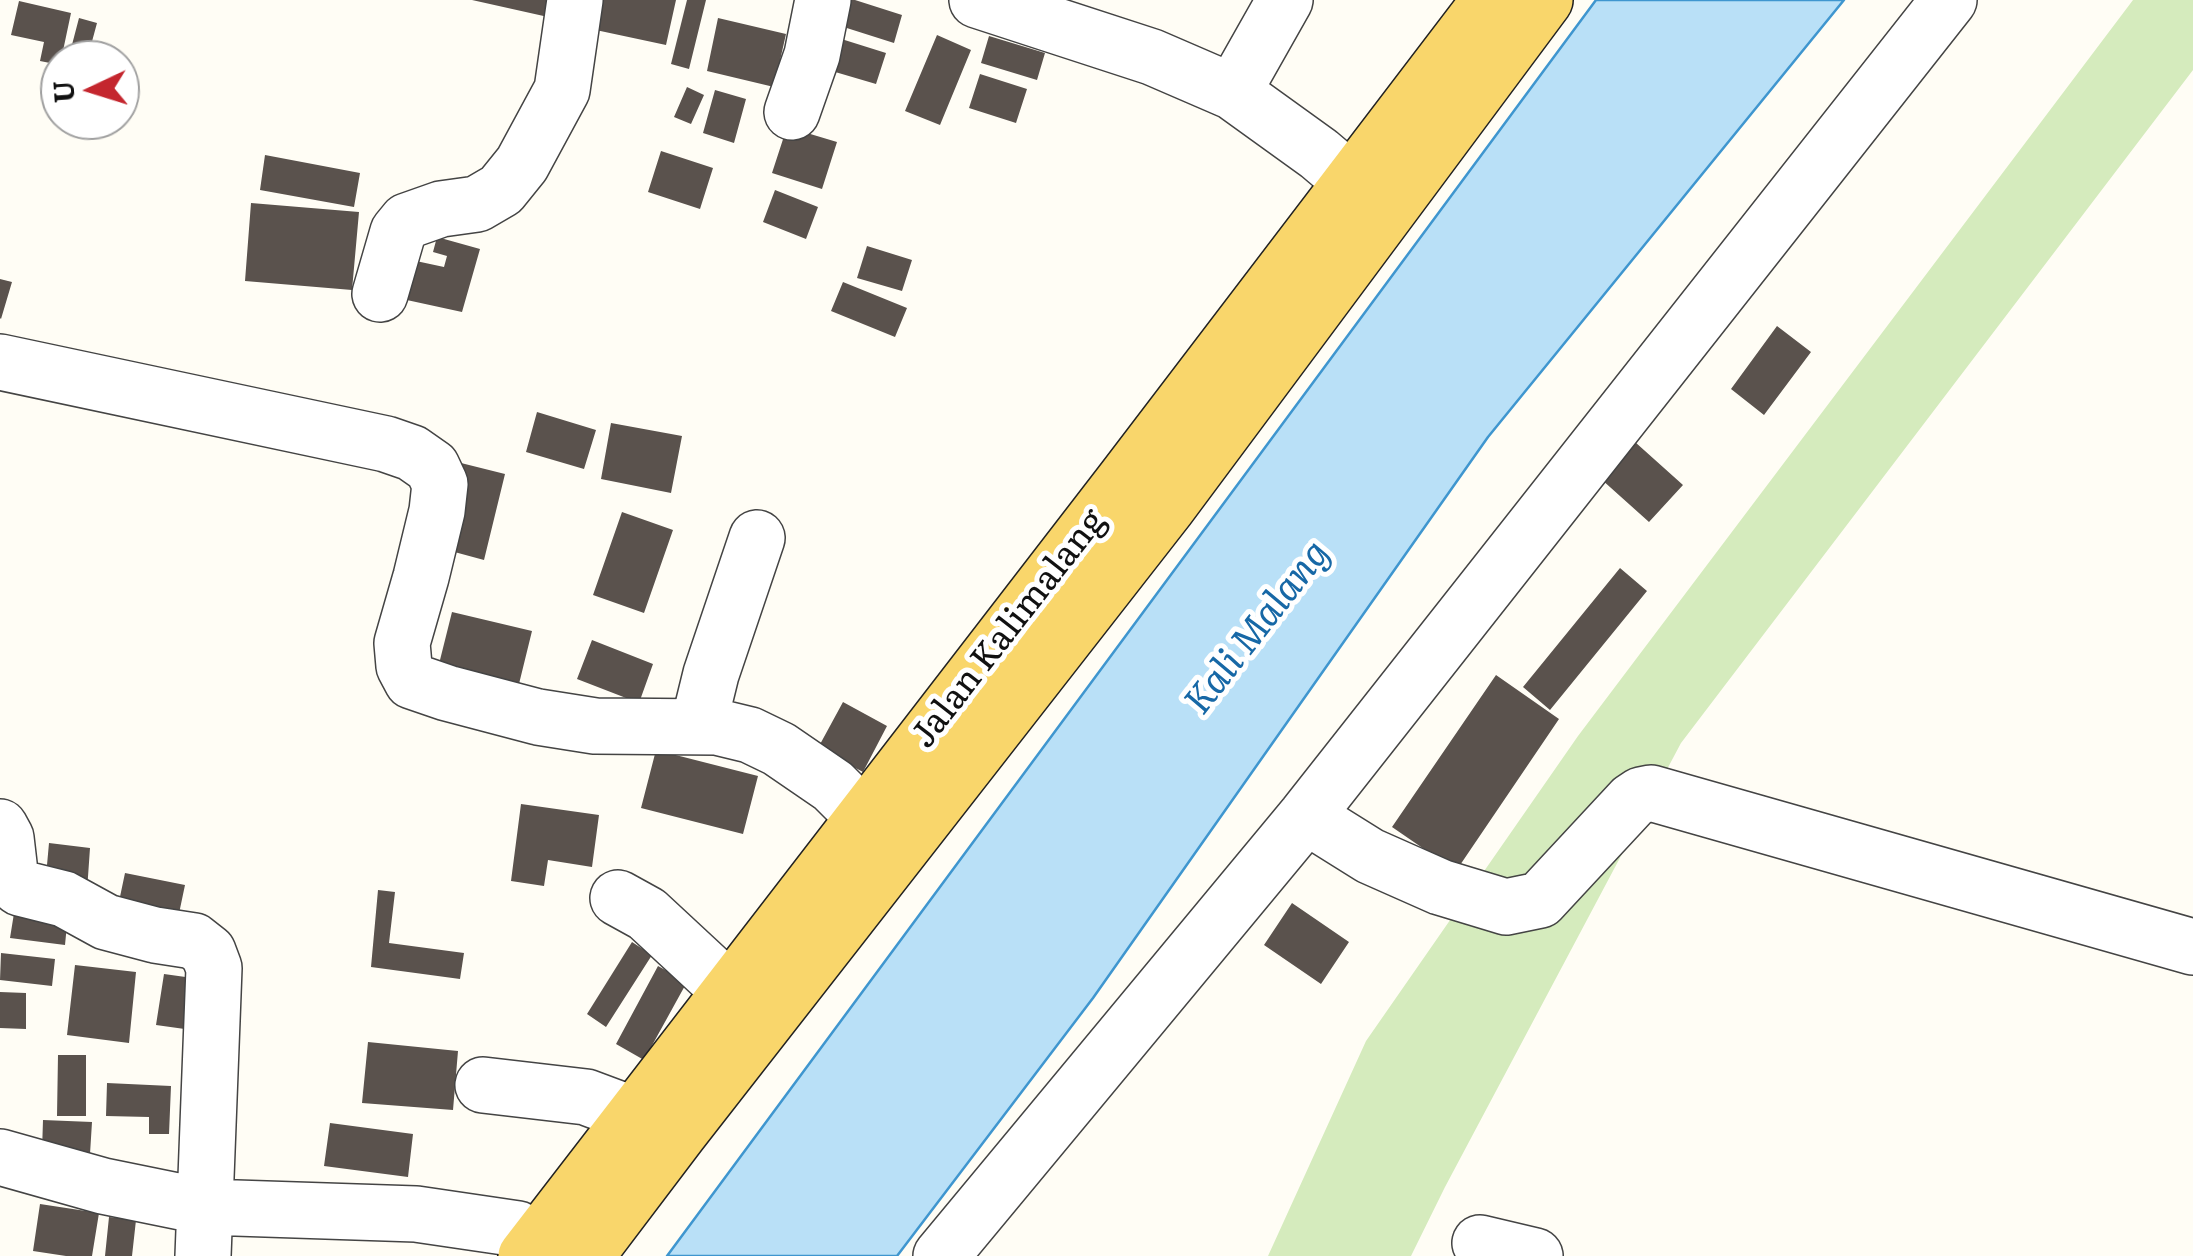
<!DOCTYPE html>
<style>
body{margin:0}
#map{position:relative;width:2193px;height:1256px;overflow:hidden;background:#fffdf5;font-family:Literata,serif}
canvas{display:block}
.north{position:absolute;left:40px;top:40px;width:100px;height:100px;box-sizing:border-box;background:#fff;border:2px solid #a0a0a0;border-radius:50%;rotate:266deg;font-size:28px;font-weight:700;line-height:40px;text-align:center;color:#111}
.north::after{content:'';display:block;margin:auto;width:35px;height:45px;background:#c4262e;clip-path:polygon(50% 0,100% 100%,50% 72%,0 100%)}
</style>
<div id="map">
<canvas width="2193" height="1256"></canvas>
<div class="north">U</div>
</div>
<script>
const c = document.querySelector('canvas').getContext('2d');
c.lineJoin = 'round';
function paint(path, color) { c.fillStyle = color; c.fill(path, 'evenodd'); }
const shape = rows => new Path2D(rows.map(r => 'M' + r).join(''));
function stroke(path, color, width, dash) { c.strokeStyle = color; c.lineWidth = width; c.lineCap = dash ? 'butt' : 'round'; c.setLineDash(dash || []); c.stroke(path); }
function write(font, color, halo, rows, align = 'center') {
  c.font = font + ' Literata,serif'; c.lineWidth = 10; c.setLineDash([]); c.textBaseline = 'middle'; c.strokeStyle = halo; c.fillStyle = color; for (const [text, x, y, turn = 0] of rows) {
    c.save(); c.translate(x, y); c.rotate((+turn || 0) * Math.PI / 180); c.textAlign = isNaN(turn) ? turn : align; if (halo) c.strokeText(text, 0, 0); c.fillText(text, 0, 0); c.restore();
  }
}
const green = shape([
 [2133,0,2193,0,2193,70,1681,743,1445,1187,1411,1256,1268,1256,1366,1041,1578,736]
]);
const water = shape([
 [1596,0,1844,0,1488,437,1093,998,897,1256,667,1256,1596,0]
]);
const building = shape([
 [472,0,570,0,566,21],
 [583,0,676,0,666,45,577,26],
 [687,0,706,0,689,69,671,64],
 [838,0,855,0,902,15,894,43,831,23],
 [19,1,71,13,60,65,40,61,44,42,11,35],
 [79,18,97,23,87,60,68,60],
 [718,18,786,34,774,87,707,71],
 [937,35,971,50,940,125,905,111],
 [989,36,1045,53,1037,80,981,63],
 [835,37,886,53,876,84,825,69],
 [980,74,1027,89,1016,123,969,108],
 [687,87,704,95,691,124,674,117],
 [715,90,746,99,734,143,703,133],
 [787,127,837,142,822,189,772,173],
 [661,151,713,168,700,209,648,192],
 [265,155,360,173,354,207,260,190],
 [775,190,818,207,806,239,763,222],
 [251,203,359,212,352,290,245,281],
 [437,237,480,249,462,312,393,297,402,258,444,267,447,256,433,252],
 [867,246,912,260,902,291,857,278],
 [0,279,12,282,1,319,0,318],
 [843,282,907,308,895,337,831,311],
 [1777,326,1811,352,1764,415,1731,389],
 [537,412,596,430,584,469,526,452],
 [611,423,682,436,671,493,601,479],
 [1635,442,1683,485,1649,522,1601,479],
 [457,462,505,474,484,560,436,547],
 [622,512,673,530,644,613,593,595],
 [1620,568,1647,591,1550,710,1523,687],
 [452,612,532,631,518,688,438,668],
 [592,640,653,664,639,703,577,679],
 [1496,675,1559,719,1456,871,1392,827],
 [843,702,887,726,863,772,818,748],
 [656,750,758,776,743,834,641,808],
 [521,804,599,815,592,867,548,860,544,886,511,881],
 [49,843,90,848,87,891,45,887],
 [125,873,185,885,177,923,117,911],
 [378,890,395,892,389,943,464,953,460,979,371,967],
 [1292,903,1349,942,1321,984,1264,945],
 [15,907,68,914,65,945,10,938],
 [632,942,652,955,606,1027,587,1014],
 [1,953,55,959,52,986,0,980],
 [75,965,136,972,129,1043,67,1035],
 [658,966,687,982,644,1060,616,1044],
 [164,974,207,980,199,1031,156,1025],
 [0,992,26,993,26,1029,0,1028],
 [368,1042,458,1051,453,1110,362,1103],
 [58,1055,86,1055,86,1116,57,1116],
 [107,1083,171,1086,169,1134,149,1134,149,1117,106,1116],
 [43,1120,92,1122,90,1154,42,1151],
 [330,1123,413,1134,408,1177,324,1166],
 [40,1204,99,1213,92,1256,66,1256,33,1251],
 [109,1217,136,1220,132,1256,105,1256]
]);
const minor = shape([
 [977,0,1152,57,1233,92,1319,154,1352,182,1388,209],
 [1233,92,1285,0],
 [792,112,812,55,823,0],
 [380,294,398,232,407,221,441,209,477,204,501,190,522,164,562,90,575,0],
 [0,362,386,444,412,453,432,467,440,484,437,511,421,577,402,643,404,666,412,681,447,693,538,717,595,726,717,727,750,735,779,749,833,786,864,817,900,847],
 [698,727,711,674,757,538],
 [1306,816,1370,856,1440,887,1506,907,1540,900,1632,801,1641,795,1651,793,2193,947],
 [0,827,6,838,11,881,20,888,64,899,106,922,155,935,194,941,208,952,214,968,203,1256],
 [618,898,647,914,731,992,768,1016],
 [483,1085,586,1097,677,1131],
 [0,1157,103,1186,206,1207,416,1214,518,1229,565,1256],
 [1480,1243,1535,1256],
 [941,1256,1306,816,1949,0]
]);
const major = shape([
 [526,1256,1125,479,1490,0],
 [586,1256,680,1132,1167,508,1545,0]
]);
const streetNames = [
 ["Jalan Kalimalang",1009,629,-52]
];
const waterNames = [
 ["Kali Malang",1258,628,-52]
];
paint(green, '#d5ebbd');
paint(water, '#b9e0f7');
stroke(water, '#3f96cf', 2.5);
paint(building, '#5a524d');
stroke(minor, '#444', 58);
stroke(major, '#222', 58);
stroke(minor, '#fff', 55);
stroke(major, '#f9d66b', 55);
write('35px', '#111', '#fff', streetNames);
write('italic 38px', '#1768a6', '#fff', waterNames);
</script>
